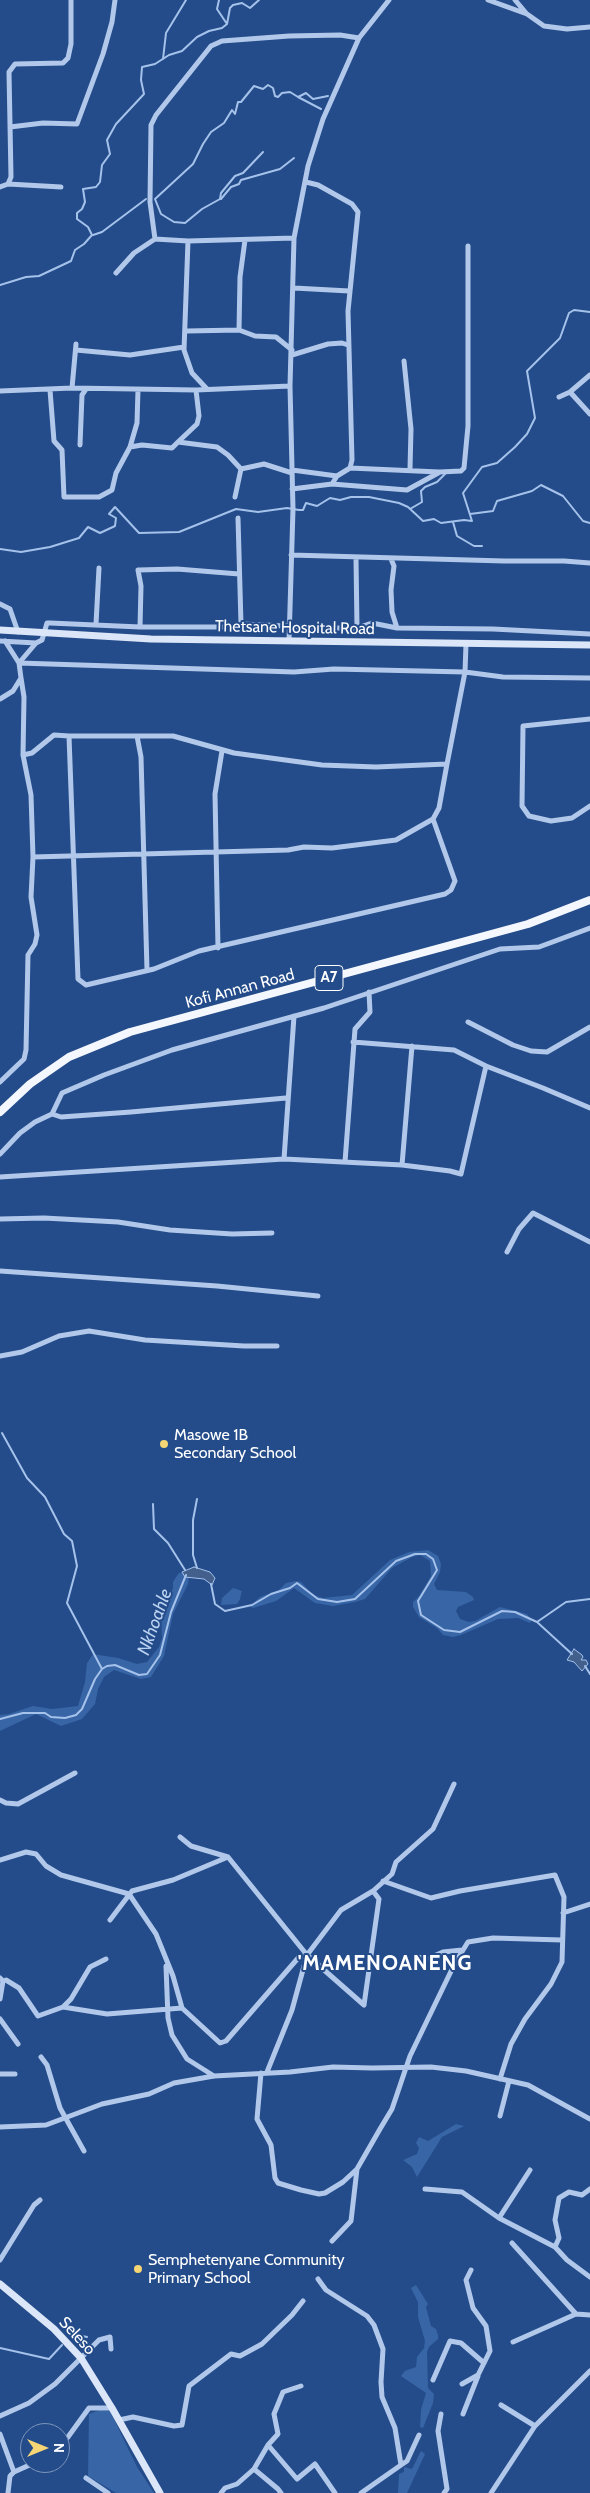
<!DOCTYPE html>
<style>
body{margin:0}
#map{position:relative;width:590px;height:2493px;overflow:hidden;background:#244c8a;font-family:Cabin,sans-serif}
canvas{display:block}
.north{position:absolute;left:20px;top:2423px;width:50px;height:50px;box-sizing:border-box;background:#244c8a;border:1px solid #7c94b9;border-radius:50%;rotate:90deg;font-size:14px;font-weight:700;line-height:20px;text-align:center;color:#fff}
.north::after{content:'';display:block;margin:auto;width:18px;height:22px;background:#f5d574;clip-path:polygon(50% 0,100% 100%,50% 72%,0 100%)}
</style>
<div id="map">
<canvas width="590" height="2493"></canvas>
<div class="north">N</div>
</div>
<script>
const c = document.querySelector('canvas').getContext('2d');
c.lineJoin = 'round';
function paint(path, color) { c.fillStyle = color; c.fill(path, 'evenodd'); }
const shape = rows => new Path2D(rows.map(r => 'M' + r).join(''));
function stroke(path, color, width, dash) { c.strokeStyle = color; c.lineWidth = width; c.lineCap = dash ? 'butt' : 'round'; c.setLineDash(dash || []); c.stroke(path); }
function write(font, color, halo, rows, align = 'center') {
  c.font = font + ' Cabin,sans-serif'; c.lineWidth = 4; c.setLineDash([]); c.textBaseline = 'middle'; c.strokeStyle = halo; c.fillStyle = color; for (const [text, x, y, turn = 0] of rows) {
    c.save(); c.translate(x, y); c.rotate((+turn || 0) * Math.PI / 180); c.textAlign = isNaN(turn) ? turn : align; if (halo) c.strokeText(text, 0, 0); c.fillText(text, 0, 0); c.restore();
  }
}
const green = shape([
 [428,1550,438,1556,441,1564,440,1572,434,1584,437,1590,466,1592,473,1597,474,1600,458,1607,456,1611,460,1619,469,1622,475,1621,500,1607,527,1614,532,1620,530,1623,518,1618,498,1619,461,1635,453,1637,443,1635,437,1628,419,1617,413,1607,413,1602,419,1596,431,1576,430,1561,420,1555,412,1557,392,1568,365,1599,355,1602,333,1606,315,1603,294,1588,276,1601,253,1608,250,1606,260,1597,279,1590,286,1583,296,1581,301,1582,313,1595,323,1598,352,1595,390,1560,409,1552],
 [182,1572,183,1574,189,1576,188,1584,173,1614,164,1656,151,1677,141,1679,114,1670,104,1677,98,1689,95,1704,82,1719,61,1726,36,1714,0,1731,0,1715,9,1714,33,1706,52,1709,78,1706,85,1682,87,1663,93,1654,118,1658,137,1664,147,1662,159,1647,162,1638,161,1614,173,1588,173,1582,178,1574],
 [233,1588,242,1591,240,1599,237,1604,221,1605,222,1598],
 [456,2124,464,2126,442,2137,417,2177,412,2167,403,2160,417,2154,419,2148,416,2143,419,2137,428,2141],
 [416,2285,428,2304,426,2307,431,2326,436,2329,438,2335,438,2339,429,2347,427,2352,428,2388,434,2394,433,2403,423,2428,420,2427,421,2410,426,2393,401,2376,405,2371,416,2367,417,2357,424,2348,425,2341,418,2317,418,2302,411,2288],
 [100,2410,110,2411,137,2467,154,2493,116,2493,88,2476,89,2414],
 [421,2451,425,2454,407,2493,398,2493,399,2474,404,2472,404,2467,412,2469]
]);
const water = shape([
 [194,1567,210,1572,215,1578,212,1585,204,1579,185,1577,182,1572,194,1567],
 [574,1649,582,1655,583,1657,581,1660,586,1660,588,1664,582,1671,574,1662,567,1660,574,1649]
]);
const stream = shape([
 [219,0,217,9,227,24],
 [163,59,166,33,186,0],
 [298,97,321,109],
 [263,152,243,173,235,176,221,193,220,199,202,209,185,223,174,222,161,214,155,199,193,164,203,144,211,132,224,123,232,110,235,114,238,102,241,102,254,86,263,89,268,85,273,88,275,96,278,97,282,93,290,92,298,97,306,93,313,99,328,96],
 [221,199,231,187,239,184,241,180,280,169,294,158],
 [93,235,102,232,146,199],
 [0,285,26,277,39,276,71,261,75,250,84,244,92,235,88,227,77,219,77,213,82,209,85,202,83,189,96,187,100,182,102,165,110,154,107,140,116,124,144,94,141,80,142,67,155,64,169,55,182,51,197,37,209,31,222,28,227,24,230,8,233,5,242,3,250,8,259,0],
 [410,509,422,502,421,491,425,487,437,482,445,474],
 [470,514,493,511,497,501,532,491,541,485,563,496,583,521,590,523],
 [453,522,457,536,474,546,482,546],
 [0,549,21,552,50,547,79,538,88,527,100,533,115,526,116,518,109,514,115,507,139,533,179,532,236,509,258,512,287,508,299,510,303,510,306,503,317,506,330,498,340,500,351,497,369,497,399,503,408,507,423,521,434,519,441,523,464,520,472,521,463,493,482,467,497,463,515,447,527,434,535,418,527,371,560,338,569,313,574,310,590,312],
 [2,1433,27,1478,45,1497,64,1534,72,1541,77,1566,67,1603,102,1669],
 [197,1499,193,1520,193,1555,197,1568],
 [153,1504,154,1529,168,1543,185,1570],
 [211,1584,215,1604,225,1611,252,1605,271,1594,290,1588,297,1583,318,1599,337,1602,355,1599,396,1561,415,1554,426,1554,433,1559,437,1570,418,1601,421,1615,444,1630,460,1632,502,1611,515,1612,537,1622,572,1654],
 [537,1622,566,1602,590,1599],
 [585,1666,590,1674],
 [0,1719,23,1713,45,1713,51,1717,65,1718,76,1715,82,1709,95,1679,102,1669,107,1666,115,1665,139,1675,147,1674,160,1655,171,1612,186,1575],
 [73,2334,87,2337],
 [0,2348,49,2359,62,2345]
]);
const minor = shape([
 [488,0,527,14,544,26,567,29,590,27],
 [515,0,526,13],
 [10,127,43,123,77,124,103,54,112,22,115,0],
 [8,184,61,187],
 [0,187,8,184,11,177,9,72,15,64,63,63,68,58,71,44,71,0],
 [155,239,150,202,151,125,156,115,211,46,222,41,289,36,340,35,359,38],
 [245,240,240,277,239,330,255,336,276,337,292,350],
 [188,241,294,238],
 [116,273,134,253,155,239,188,241,184,350,192,373,207,389],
 [294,288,349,291],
 [187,331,239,330],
 [76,350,130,355,184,347],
 [292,355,328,344,342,343,348,345],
 [404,361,411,429,410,469],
 [72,388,76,344],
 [50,390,54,441,62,450,64,497,99,497,112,490,116,473,130,447,137,423,138,390],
 [0,391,72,388,196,390,290,386],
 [570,392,590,414],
 [559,397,570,392,590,375],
 [178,442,197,424,199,416,196,390],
 [80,445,82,395,86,389],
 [130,447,142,445,172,448,178,442,217,447,228,455,241,469,235,497],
 [350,468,439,472],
 [241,469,264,464,292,473],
 [292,470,337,476,350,468,352,460,348,311,358,212,352,204,318,185,306,182],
 [332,484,407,490,440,472,461,471,464,468,468,426,468,246],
 [292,489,332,484,337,476],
 [238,518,241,624],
 [291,555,504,561,564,561,590,563],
 [356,558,357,628],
 [391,559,394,566,391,590,392,612,397,628],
 [0,604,10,609,18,632],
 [96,624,99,568],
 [140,627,141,586,138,570,177,569,239,574],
 [0,641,36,643],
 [5,641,19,663,294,672,334,669,465,672,503,677,590,678],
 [289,641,293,509,290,386,294,238,308,166,323,119,359,38,389,0],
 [0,699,13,691,21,678,19,663,36,643,42,640,47,623,50,623,140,627,237,627,241,624,331,628,357,628,372,623,397,628,493,629,590,634],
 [590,719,523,726,522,806,529,816,551,821,572,818,590,806],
 [137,736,141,757,147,970],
 [23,755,32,753,54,735,69,736],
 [433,819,455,881,451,890,445,894,199,951,154,969,86,985,78,979,69,736,173,736,234,753,322,765,376,767,447,764,465,672,466,644],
 [33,857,288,850,304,847,332,848,396,840,433,819,439,808,447,764],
 [218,948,215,794,222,751],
 [468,1022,513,1045,531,1051,547,1052,590,1027],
 [486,1066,543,1088,590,1108],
 [0,1082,24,1059,26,1050,28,955,35,944,37,935,31,897,33,857,31,795,23,755,24,697,21,678],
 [52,1114,61,1117,131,1112,286,1098],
 [0,1154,20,1133,35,1122,52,1114,62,1093,104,1075,172,1050,324,1008,500,949,539,947,590,928],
 [284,1159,294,1016],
 [345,1162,355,1029,370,1012,369,992],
 [402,1165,412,1046],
 [0,1177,284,1159,402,1165,450,1171,461,1174,486,1066,454,1050,353,1042],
 [0,1219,44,1218,118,1222,170,1230,232,1234,272,1233],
 [507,1252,519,1229,533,1213,590,1242],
 [0,1271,217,1286,318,1296],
 [0,1356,22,1352,59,1336,89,1331,145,1340,244,1346,277,1346],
 [0,1800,6,1803,18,1804,75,1773],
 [180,1837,191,1846,228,1857,307,1955,364,2005],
 [0,1860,26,1852,36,1854,46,1866,61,1875,129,1894,156,1934,173,1976,182,2008],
 [383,1881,431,1898,460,1891,555,1875,564,1897,562,1962,551,1984,525,2019,511,2044,500,2079],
 [563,1913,590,1904],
 [110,1920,132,1891,173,1880,228,1857],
 [417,1957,427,1959,443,1952,462,1950],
 [166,1966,168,2018,172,2035,187,2059,214,2076],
 [0,1978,3,1981,0,1999],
 [3,1981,6,1980,19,1988,38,2016,63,2007,71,1999,90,1967,106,1959],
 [364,2005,379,1899,373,1891],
 [63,2007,107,2014,182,2008,220,2043,226,2041,299,1957,307,1955],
 [0,2019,18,2044],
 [41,2057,47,2065,60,2108,84,2151],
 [267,2072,292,2010,307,1955,341,1910,373,1891,392,1874,396,1862,433,1829,454,1784],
 [261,2073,257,2119,271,2145,275,2178,278,2183,301,2190,319,2194,325,2193,343,2182,357,2169,380,2129,392,2109,410,2056,455,1963,468,1942,493,1938,562,1940],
 [0,2074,15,2074],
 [500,2116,509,2081],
 [0,2127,46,2125,102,2104,149,2094,174,2083,214,2076,290,2072,333,2067,372,2068,431,2067,466,2071,528,2085,590,2119],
 [425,2189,462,2192,499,2218,555,2247,567,2260,590,2277],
 [499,2218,530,2170],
 [332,2241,351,2221,357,2169],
 [512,2243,576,2314,590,2315],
 [555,2247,559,2238,555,2220,559,2198,569,2192,582,2195,590,2189],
 [0,2260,34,2205,40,2200],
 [318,2279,326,2290,367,2316,374,2325,383,2349,381,2382,382,2397,395,2428,401,2465,361,2493],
 [513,2342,576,2314],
 [433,2380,450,2341,461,2343,484,2363],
 [462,2384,478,2375,490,2351,486,2326,473,2308,466,2280,471,2270],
 [501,2405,535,2426],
 [441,2414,438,2431,447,2489,444,2493],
 [463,2414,478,2376],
 [0,2416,29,2403,55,2384,99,2340,110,2337,111,2349],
 [119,2420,133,2417,174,2426,182,2425,189,2386,231,2354,240,2356,262,2344,292,2315,303,2301],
 [0,2434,14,2472],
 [60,2444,68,2437,89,2408,112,2408],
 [268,2445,297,2479,315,2464,335,2493],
 [401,2465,407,2461,419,2435],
 [254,2469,278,2489,281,2493],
 [86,2478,108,2493],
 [8,2493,10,2476,14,2472,34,2463],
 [221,2493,225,2488,237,2484,254,2469,268,2445,278,2434,274,2414,283,2392,301,2386],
 [491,2493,535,2426,590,2371]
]);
const secondary = shape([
 [0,630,151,639,590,645],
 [0,2284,54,2329,81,2358,112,2408,160,2493]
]);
const primary = shape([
 [0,1112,30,1084,69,1057,130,1032,528,924,590,900]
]);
const markers = [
 [164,1444,5,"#f5d574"],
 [138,2269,5,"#f5d574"]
];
const shields = [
 [329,978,28]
];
const shieldNames = [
 ["A7",329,978]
];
const streetNames = [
 ["Thetsane Hospital Road",295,628,1],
 ["Kofi Annan Road",240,989,-15],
 ["Seleso",77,2336,47]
];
const poiNames = [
 ["Masowe 1B",174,1435],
 ["Secondary School",174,1453],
 ["Semphetenyane Community",148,2260],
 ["Primary School",148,2278]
];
const waterNames = [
 ["Nkhoahle",155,1622,-70]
];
const districtNames = [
 ["'MAMENOANENG",385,1964]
];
paint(green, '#3865a6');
paint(water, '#43608c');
stroke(water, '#a5c2eb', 1);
stroke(stream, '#a5c2eb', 2);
stroke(minor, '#b1c8ea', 5);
stroke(secondary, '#dbe6f8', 7);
stroke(primary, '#f4f8fe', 8);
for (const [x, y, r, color] of markers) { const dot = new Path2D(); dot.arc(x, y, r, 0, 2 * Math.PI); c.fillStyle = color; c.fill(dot); stroke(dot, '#244c8a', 2); }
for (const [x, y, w] of shields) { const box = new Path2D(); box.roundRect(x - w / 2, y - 12.5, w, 25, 4); c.fillStyle = '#244c8a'; c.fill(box); stroke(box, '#fff', 1); }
write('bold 15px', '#fff', null, shieldNames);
write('16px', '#fff', '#244c8a', streetNames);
write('16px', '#fff', '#244c8a', poiNames, 'left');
write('italic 18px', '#bcd2f1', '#244c8a', waterNames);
c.letterSpacing = '1px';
write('bold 21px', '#fff', '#244c8a', districtNames);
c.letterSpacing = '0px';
</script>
